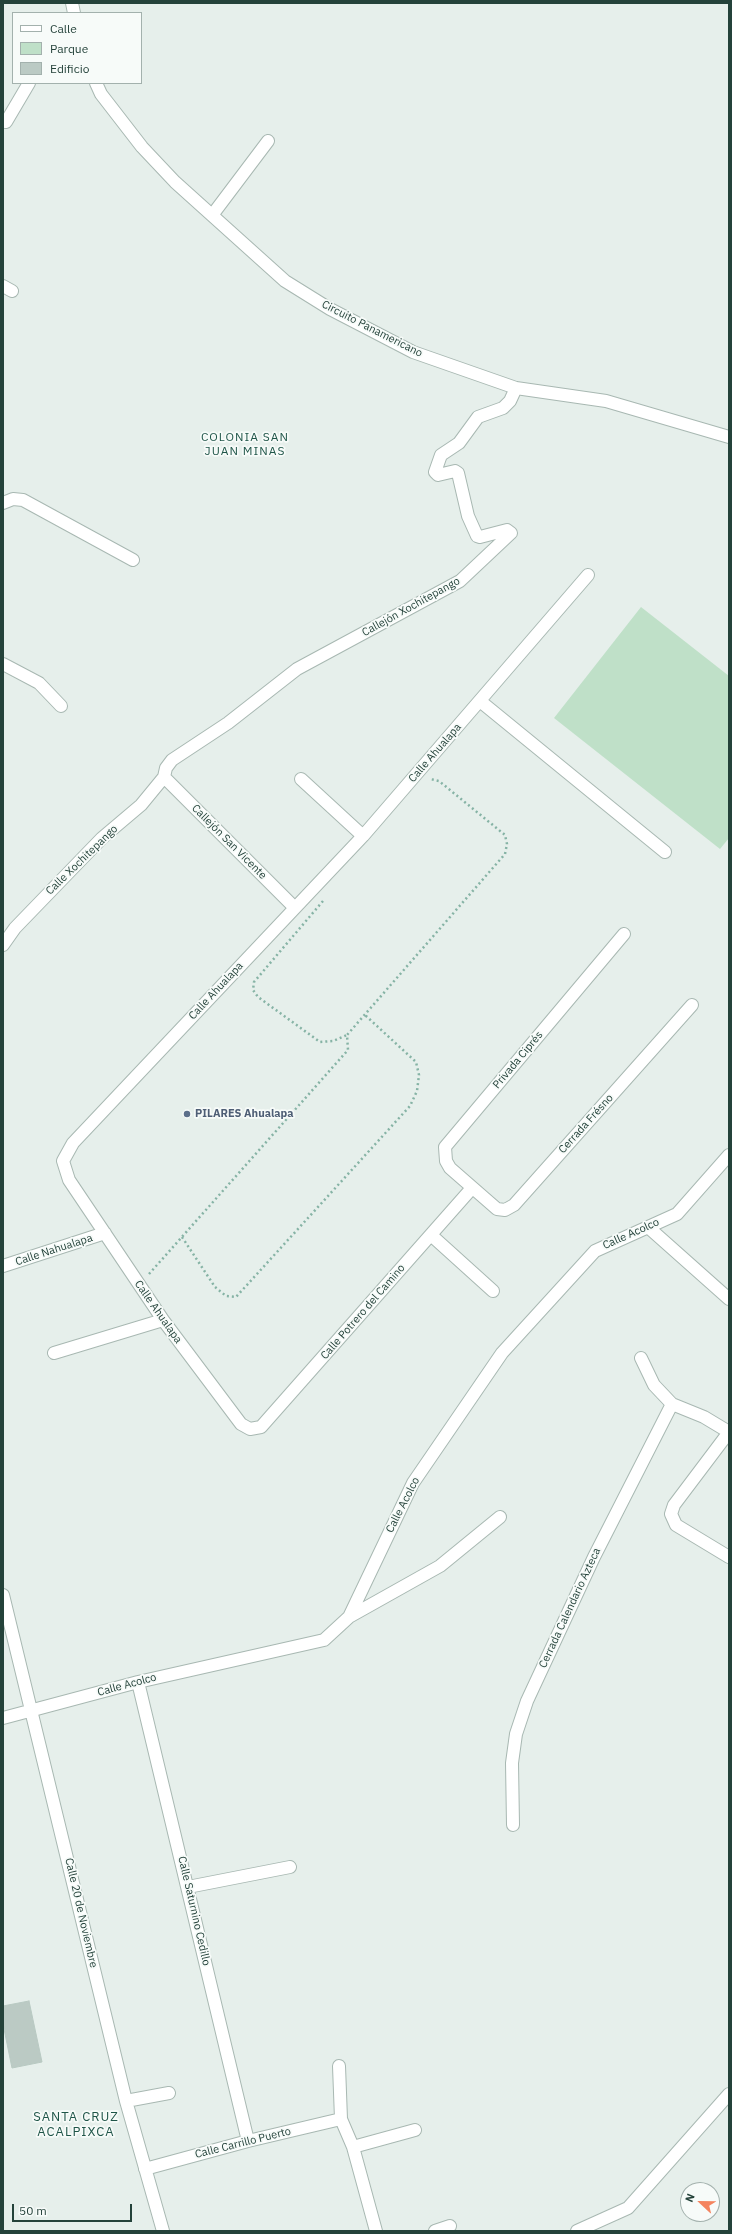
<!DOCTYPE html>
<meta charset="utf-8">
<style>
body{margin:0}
#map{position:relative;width:732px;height:2234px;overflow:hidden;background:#e6efeb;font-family:"IBM Plex Sans",sans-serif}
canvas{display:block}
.frame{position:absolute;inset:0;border:4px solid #24423a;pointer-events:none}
.legend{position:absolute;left:12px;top:12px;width:130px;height:72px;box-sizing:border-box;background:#f7fbf9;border:1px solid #a3b1ad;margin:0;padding:5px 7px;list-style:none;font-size:12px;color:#24423a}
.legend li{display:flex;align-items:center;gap:8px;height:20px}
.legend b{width:20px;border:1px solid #a3b1ad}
.north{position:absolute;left:680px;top:2182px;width:40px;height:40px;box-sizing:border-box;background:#f7fbf9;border:1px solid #a3b1ad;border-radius:50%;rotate:292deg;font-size:11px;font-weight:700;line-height:16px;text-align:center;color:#24423a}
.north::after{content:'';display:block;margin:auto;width:14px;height:18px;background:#f4845f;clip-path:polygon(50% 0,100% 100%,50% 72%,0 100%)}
.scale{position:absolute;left:12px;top:2204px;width:120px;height:18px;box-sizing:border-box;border:2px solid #24423a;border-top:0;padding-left:5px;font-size:12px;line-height:14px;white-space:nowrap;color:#24423a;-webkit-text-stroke:3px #f7fbf9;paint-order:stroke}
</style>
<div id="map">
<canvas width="732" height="2234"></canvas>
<div class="frame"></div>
<ul class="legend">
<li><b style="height:5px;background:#fff"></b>Calle</li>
<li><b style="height:11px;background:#bfe0c8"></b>Parque</li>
<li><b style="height:11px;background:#bbcac4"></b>Edificio</li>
</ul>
<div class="north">N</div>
<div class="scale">50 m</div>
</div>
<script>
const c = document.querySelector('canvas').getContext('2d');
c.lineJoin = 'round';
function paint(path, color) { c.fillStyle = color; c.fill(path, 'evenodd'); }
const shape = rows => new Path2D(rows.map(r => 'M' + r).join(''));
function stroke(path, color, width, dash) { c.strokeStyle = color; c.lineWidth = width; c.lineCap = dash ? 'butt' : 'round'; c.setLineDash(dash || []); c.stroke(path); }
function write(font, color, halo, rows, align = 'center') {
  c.font = font + ' "IBM Plex Sans",sans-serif'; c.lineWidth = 3.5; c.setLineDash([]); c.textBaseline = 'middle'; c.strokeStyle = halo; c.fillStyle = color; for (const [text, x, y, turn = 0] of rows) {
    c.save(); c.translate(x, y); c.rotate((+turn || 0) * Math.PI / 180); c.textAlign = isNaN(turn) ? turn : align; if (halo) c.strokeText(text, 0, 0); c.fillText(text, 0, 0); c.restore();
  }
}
const green = shape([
 [641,607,729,676,729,838,720,849,554,718]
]);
const building = shape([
 [29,2001,42,2062,12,2068,3,2024,3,2006,29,2001]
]);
const path = shape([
 [323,901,254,982,253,990,258,997,320,1042,333,1041,347,1035],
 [182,1237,215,1287,226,1296,236,1297,410,1106,417,1091,419,1075,416,1062,365,1015],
 [149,1274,348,1050,347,1035,505,854,507,844,505,835,439,781,430,779]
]);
const minor = shape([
 [72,3,74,13],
 [96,83,101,94,142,147,175,182,285,281,330,309,413,352,516,388,606,401,729,437],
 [6,122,29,83],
 [213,214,268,141],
 [3,286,12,291],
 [3,503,13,499,23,500,133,560],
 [3,664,39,683,61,706],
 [480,701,665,852],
 [164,777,295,908],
 [301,779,363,836],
 [624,934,445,1147,446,1161,450,1168,497,1209,505,1210,514,1205,692,1005],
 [3,945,15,928,102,838,141,805,164,777,166,768,172,760,228,723,297,669,460,581,511,533,507,530,480,537,477,536,468,516,458,473,455,471,438,475,435,472,441,455,459,443,478,417,503,408,510,401,516,388],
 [472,1188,261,1427,250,1429,241,1424,163,1320,69,1180,63,1161,73,1143,363,836,588,575],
 [648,1227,729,1299],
 [431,1235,493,1291],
 [3,1266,105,1233],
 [54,1353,163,1320],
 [641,1358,654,1385,672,1404,704,1417,729,1432],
 [729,1432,674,1505,671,1514,676,1525,729,1557],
 [3,1595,126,2101,163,2231],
 [349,1617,440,1566,500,1517],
 [138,1682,248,2141],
 [3,1718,138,1682,324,1640,349,1617,413,1483,502,1353,595,1251,677,1214,729,1155],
 [513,1825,512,1763,516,1734,527,1701,594,1557,672,1404],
 [188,1887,290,1867],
 [339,2066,341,2119,353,2147,376,2231],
 [126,2101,169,2093],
 [353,2147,415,2130],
 [145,2169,248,2141,341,2119],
 [435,2231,450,2226],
 [577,2231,628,2208,729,2094]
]);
const markers = [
 [187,1114,4,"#5c6f8a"]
];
const streetNames = [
 ["Circuito Panamericano",372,329,27],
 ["Callejón Xochitepango",411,607,-29],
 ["Calle Ahualapa",435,753,-49],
 ["Callejón San Vicente",229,842,45],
 ["Calle Xochitepango",82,860,-44],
 ["Calle Ahualapa",216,991,-47],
 ["Privada Ciprés",518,1060,-50],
 ["Cerrada Frésno",586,1124,-48],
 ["Calle Acolco",631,1234,-24],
 ["Calle Nahualapa",54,1250,-18],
 ["Calle Ahualapa",158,1312,55],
 ["Calle Potrero del Camino",363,1312,-49],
 ["Calle Acolco",403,1505,-63],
 ["Cerrada Calendario Azteca",570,1608,-65],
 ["Calle Acolco",127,1685,-15],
 ["Calle Saturnino Cedillo",194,1911,77],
 ["Calle 20 de Noviembre",81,1913,77],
 ["Calle Carrillo Puerto",243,2143,-14]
];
const serviceNames = [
 ["PILARES Ahualapa",195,1114]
];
const neighbourhoodNames = [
 ["COLONIA SAN",245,438],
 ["JUAN MINAS",245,452]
];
const quarterNames = [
 ["SANTA CRUZ",76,2117],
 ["ACALPIXCA",76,2132]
];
paint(green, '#bfe0c8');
paint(building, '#bbcac4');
stroke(building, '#b8c9c2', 1);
stroke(minor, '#a8b8b2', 14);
stroke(path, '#86b3a5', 2.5, [2, 3]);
stroke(minor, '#fff', 12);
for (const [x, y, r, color] of markers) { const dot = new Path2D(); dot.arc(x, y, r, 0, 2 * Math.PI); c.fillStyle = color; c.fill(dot); stroke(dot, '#f7fbf9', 1.5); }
write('11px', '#24423a', '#f7fbf9', streetNames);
write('bold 11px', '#4e5e75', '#f7fbf9', serviceNames, 'left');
c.letterSpacing = '1px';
write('12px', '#1f5548', '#f7fbf9', neighbourhoodNames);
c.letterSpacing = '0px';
c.letterSpacing = '1px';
write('13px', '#1f5548', '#f7fbf9', quarterNames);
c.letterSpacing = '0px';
</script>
